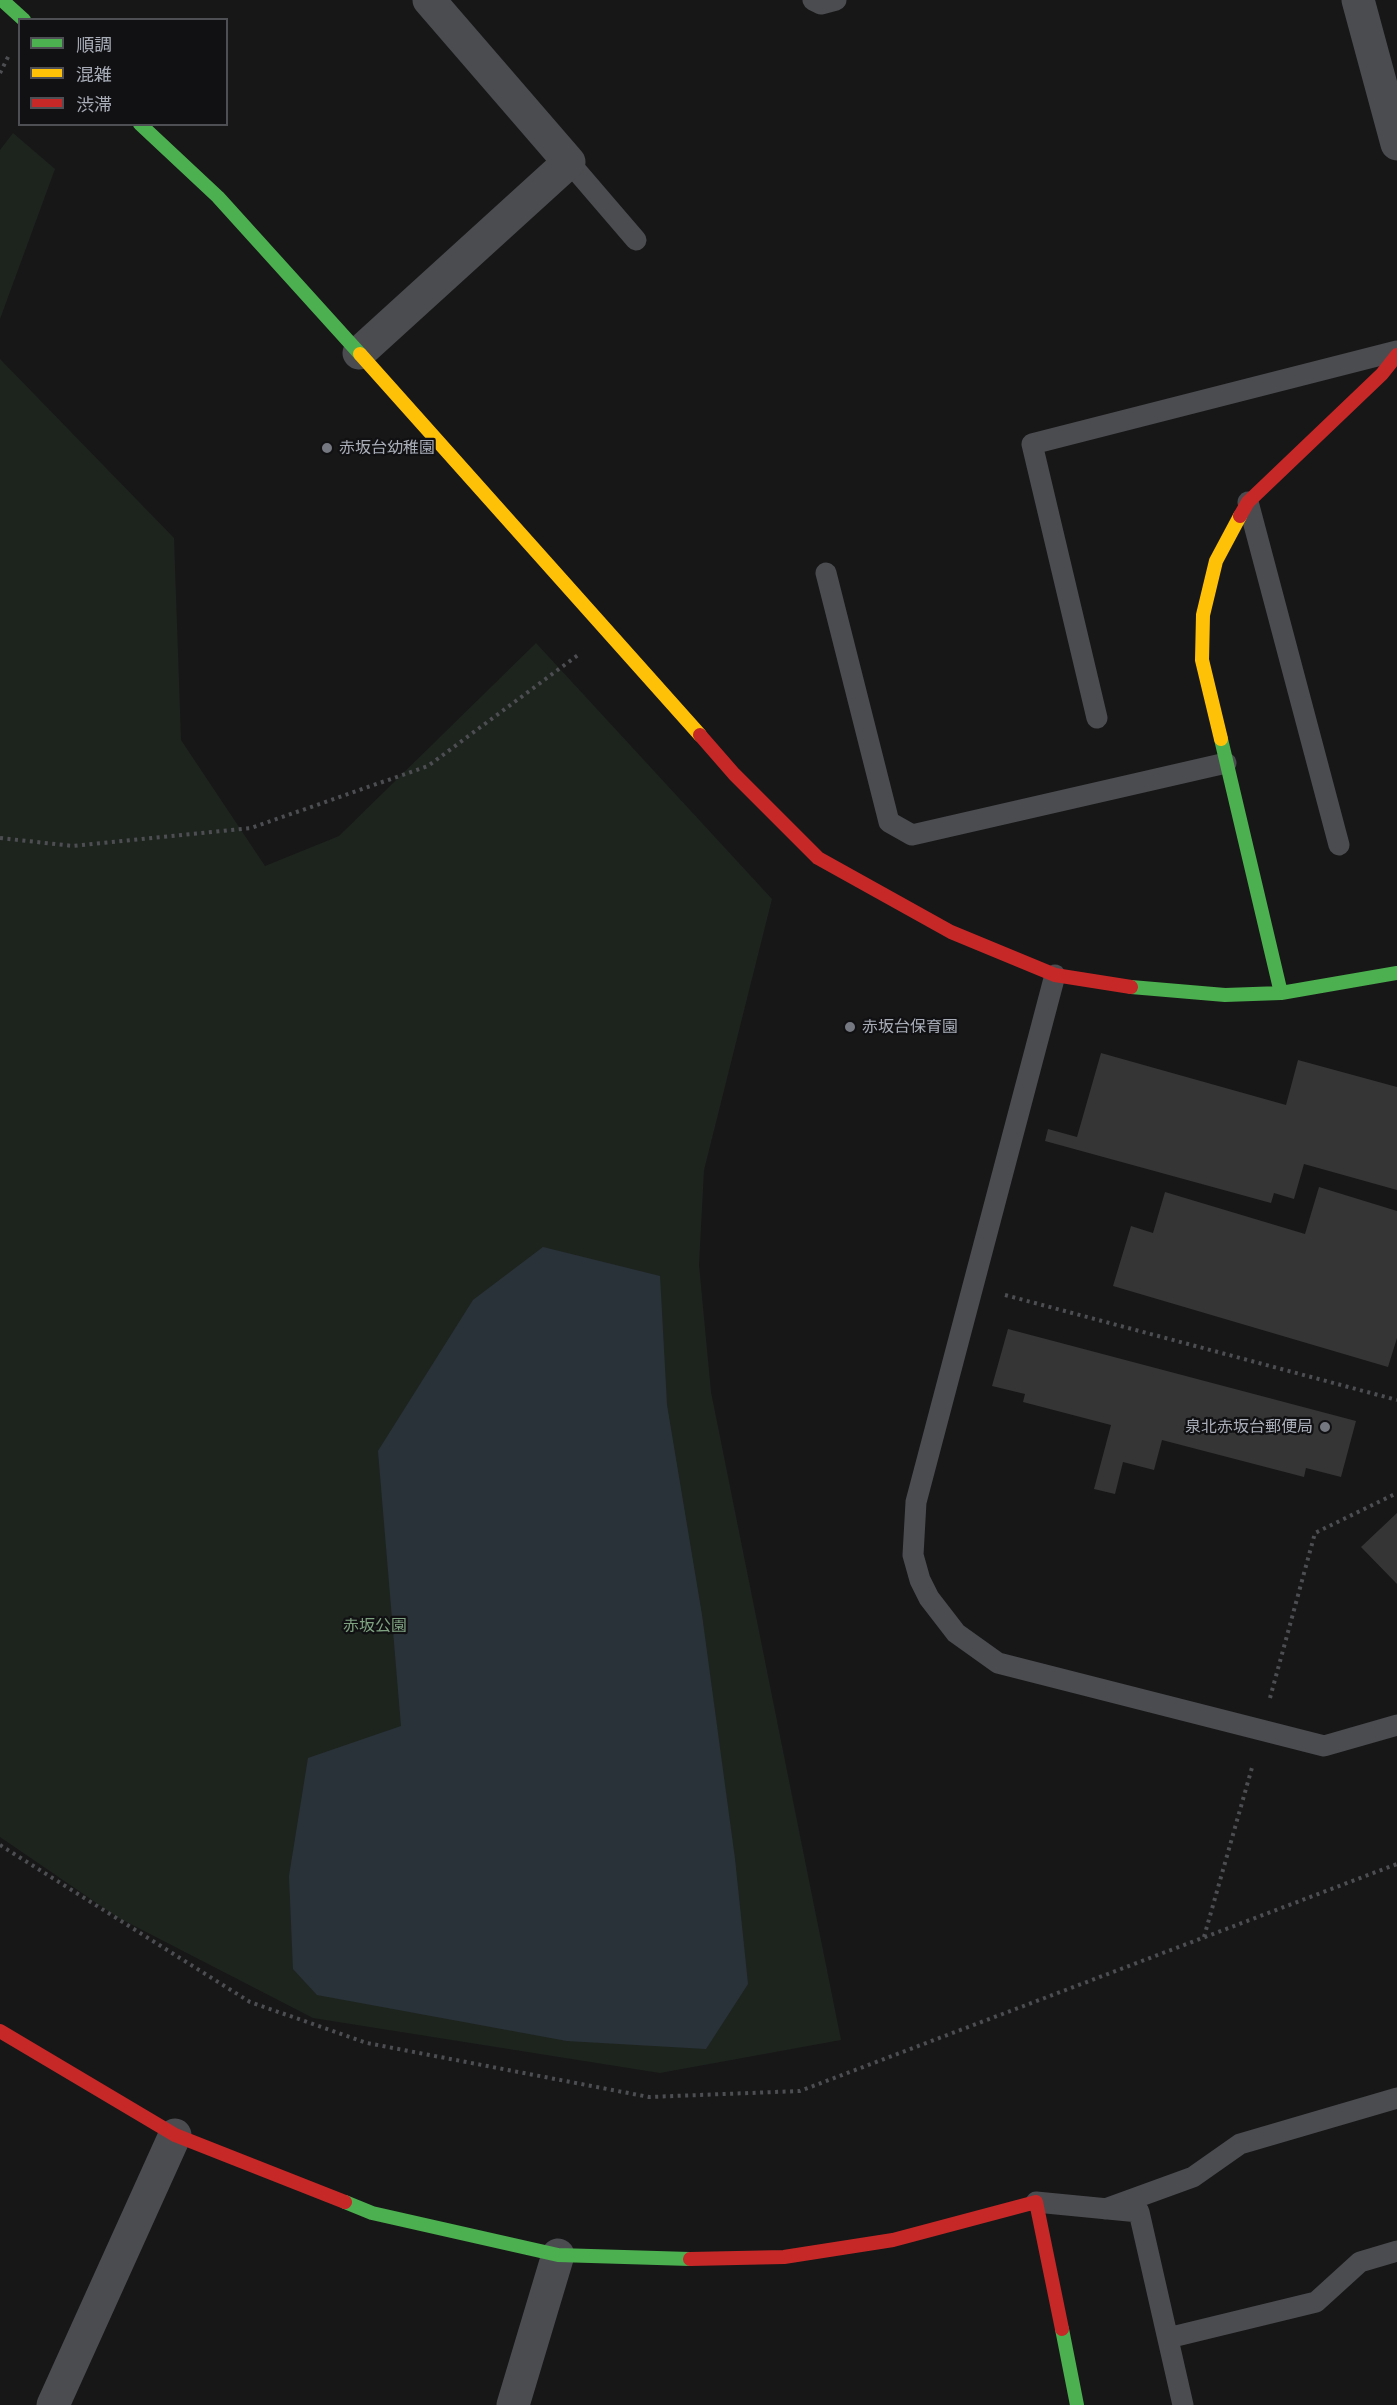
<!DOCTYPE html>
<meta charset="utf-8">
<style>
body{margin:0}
#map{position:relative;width:1397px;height:2405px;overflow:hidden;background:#171717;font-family:Mulish,"Noto Sans JP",sans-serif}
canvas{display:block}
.legend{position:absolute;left:18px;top:18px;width:210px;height:108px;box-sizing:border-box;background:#111113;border:2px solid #4d4f55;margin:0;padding:8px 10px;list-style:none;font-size:18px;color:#a8adb8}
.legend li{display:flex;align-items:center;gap:12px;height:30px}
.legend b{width:30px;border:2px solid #4d4f55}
</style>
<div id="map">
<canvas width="1397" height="2405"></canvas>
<ul class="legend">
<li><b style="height:8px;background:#4caf50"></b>順調</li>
<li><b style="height:8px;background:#ffc107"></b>混雑</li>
<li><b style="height:8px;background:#c62828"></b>渋滞</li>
</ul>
</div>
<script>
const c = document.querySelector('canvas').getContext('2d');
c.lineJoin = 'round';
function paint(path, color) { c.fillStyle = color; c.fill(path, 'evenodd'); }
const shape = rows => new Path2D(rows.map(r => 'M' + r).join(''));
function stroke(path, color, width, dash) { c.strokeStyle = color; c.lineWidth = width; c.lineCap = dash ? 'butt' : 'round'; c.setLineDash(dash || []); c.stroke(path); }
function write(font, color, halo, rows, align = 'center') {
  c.font = font + ' Mulish,"Noto Sans JP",sans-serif'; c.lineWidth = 4.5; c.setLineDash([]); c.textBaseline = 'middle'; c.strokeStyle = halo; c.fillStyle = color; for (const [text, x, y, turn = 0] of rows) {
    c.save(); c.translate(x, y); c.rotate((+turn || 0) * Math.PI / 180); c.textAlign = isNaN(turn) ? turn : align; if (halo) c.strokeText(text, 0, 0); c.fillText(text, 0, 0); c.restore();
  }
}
const green = shape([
 [13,133,55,169,0,319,0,150],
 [0,359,174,538,181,740,265,866,339,836,536,643,772,899,704,1170,699,1265,711,1392,841,2040,660,2073,313,2018,117,1917,0,1837]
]);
const water = shape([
 [543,1247,660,1276,667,1405,702,1615,735,1859,748,1984,706,2049,567,2041,317,1995,293,1969,289,1876,308,1758,401,1726,378,1451,473,1300]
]);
const building = shape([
 [1101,1053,1286,1105,1298,1060,1397,1087,1397,1190,1304,1164,1294,1199,1274,1193,1271,1203,1045,1141,1048,1129,1077,1137],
 [1319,1187,1397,1211,1397,1338,1388,1367,1113,1286,1131,1226,1153,1233,1165,1192,1305,1234],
 [1008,1329,1356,1421,1341,1477,1306,1468,1304,1477,1162,1440,1154,1470,1123,1462,1115,1494,1094,1489,1111,1425,1023,1402,1025,1394,992,1386],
 [1397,1513,1397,1584,1361,1547]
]);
const path = shape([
 [0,73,9,55],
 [0,838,73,846,251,828,428,766,578,655],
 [1005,1295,1397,1400],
 [1270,1698,1315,1533,1397,1493],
 [0,1845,250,2002,367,2043,649,2097,800,2091,1397,1864],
 [1204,1937,1253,1764]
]);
const lane = shape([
 [813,0,821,4,836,0],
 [569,162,636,240],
 [1248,502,1339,845],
 [826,573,889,822,912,835,1226,763],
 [1097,718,1032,444,1397,351],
 [1055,975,916,1502,913,1555,920,1580,929,1598,956,1633,998,1663,1324,1746,1397,1725],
 [1036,2202,1139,2212,1183,2405],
 [1105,2209,1193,2177,1240,2144,1397,2098],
 [1168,2338,1316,2302,1360,2262,1397,2251]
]);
const street = shape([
 [1358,0,1397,144],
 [359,353,569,162,429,0],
 [53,2405,175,2135],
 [513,2405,558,2255]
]);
const fast = shape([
 [2,0,24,20],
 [140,124,218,197,360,354],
 [1221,739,1281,993],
 [1131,987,1225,995,1281,993,1397,973],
 [345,2202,372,2213,558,2255,690,2259],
 [1062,2329,1077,2405]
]);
const slow = shape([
 [360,354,700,735],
 [1221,739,1202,660,1203,615,1216,561,1240,516]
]);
const jam = shape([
 [1240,516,1248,502,1382,374,1397,355],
 [700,735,734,774,818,858,951,932,1055,975,1131,987],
 [0,2031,175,2135,345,2202],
 [690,2259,784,2257,893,2240,1036,2202,1062,2329]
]);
const markers = [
 [327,448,6,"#757880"],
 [850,1027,6,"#757880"],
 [1325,1427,6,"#757880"]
];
const poiNames = [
 ["赤坂台幼稚園",339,448],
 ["赤坂台保育園",862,1027],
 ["泉北赤坂台郵便局",1313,1427,"right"]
];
const parkNames = [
 ["赤坂公園",375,1626]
];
paint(green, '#1d241e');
paint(water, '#2a3239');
paint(building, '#353536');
stroke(path, '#4d4e52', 4, [3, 4.5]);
stroke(lane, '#4b4c50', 21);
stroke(street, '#4b4c50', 33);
stroke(fast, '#4caf50', 14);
stroke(slow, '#ffc107', 14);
stroke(jam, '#c62828', 14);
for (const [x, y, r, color] of markers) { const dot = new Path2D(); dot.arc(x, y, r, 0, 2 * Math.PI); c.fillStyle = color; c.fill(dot); stroke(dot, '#111113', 2); }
write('16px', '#a8adb8', '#111113', poiNames, 'left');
write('16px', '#7fa381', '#111113', parkNames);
</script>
